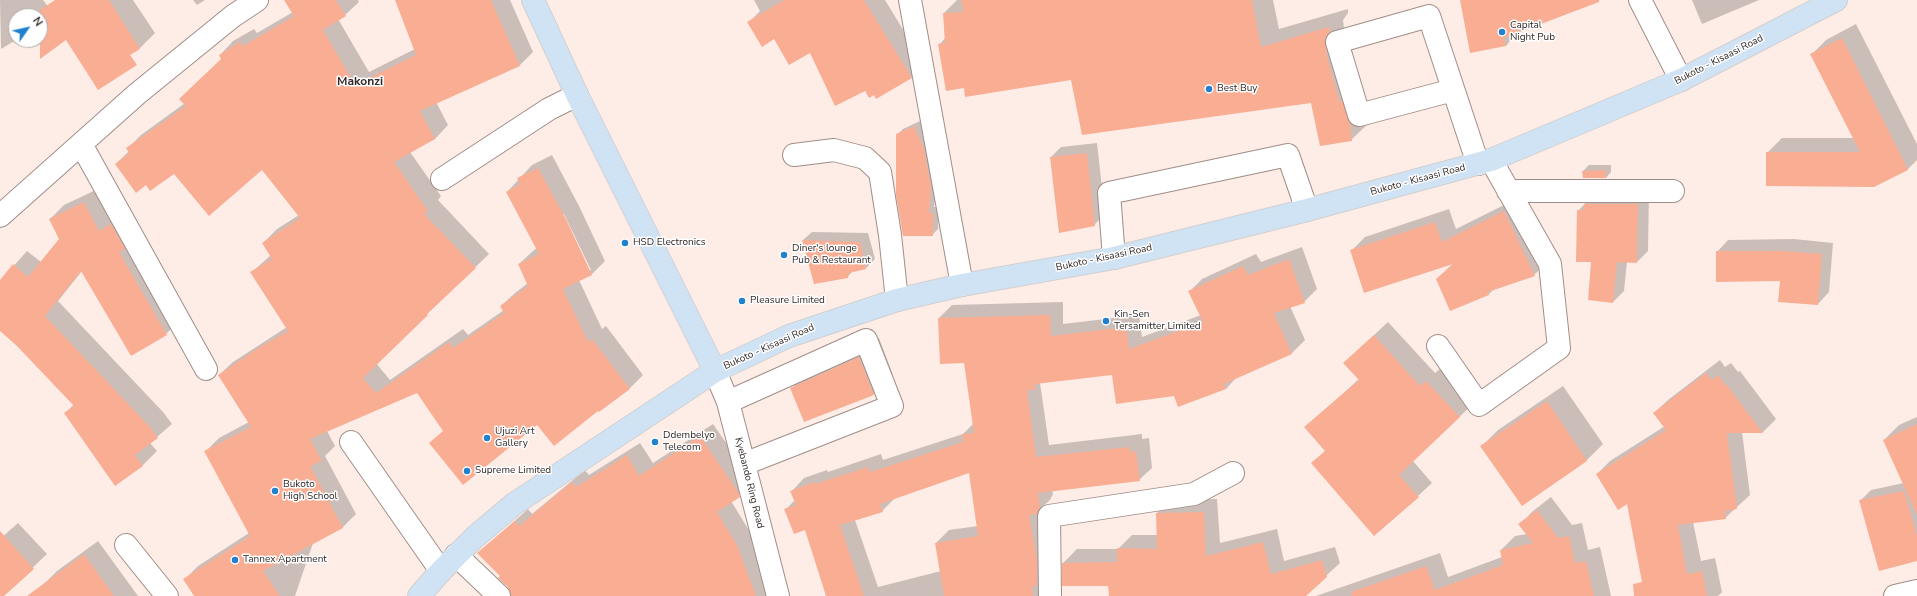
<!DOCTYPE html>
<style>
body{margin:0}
#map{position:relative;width:1917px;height:596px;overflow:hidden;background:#feede7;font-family:"Nunito Sans",sans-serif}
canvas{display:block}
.north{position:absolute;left:8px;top:8px;width:40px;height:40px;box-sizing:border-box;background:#fff;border:1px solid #aca9a8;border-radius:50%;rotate:56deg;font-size:11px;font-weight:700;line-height:16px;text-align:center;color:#302826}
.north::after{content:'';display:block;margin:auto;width:14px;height:18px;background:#2281cd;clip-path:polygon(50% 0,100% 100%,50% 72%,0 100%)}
</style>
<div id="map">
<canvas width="1917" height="596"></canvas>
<div class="north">N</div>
</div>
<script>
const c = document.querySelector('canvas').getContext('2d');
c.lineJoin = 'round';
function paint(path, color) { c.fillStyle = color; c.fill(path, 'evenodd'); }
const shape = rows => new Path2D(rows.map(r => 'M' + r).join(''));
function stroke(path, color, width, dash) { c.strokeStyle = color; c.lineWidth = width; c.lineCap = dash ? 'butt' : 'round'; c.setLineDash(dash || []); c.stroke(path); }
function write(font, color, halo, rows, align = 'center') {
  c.font = font + ' "Nunito Sans",sans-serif'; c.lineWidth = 3; c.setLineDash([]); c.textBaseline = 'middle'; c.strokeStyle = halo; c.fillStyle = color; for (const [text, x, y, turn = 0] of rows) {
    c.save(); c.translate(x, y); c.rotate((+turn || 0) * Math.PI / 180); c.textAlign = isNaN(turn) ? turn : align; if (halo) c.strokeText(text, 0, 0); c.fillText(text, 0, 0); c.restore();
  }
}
const shadow = shape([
 [0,0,43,0,52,12,40,24,40,16,16,16,16,40,1,49],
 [71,0,133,0,155,33,140,48,113,65],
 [193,0,205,0,197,5],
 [296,0,358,0,359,2,345,15,338,19,369,72,415,49,396,0,510,0,533,52,520,65,436,102,448,125,435,139,410,152,441,196,438,200,489,254,376,363,390,380,463,329,468,335,504,310,501,306,515,293,528,283,519,264,533,251,537,248,507,192,532,165,552,155,579,206,605,261,592,274,579,280,602,329,606,326,643,375,629,389,598,409,537,423,430,444,444,430,418,391,327,431,335,446,325,456,356,514,343,527,313,543,295,596,195,596,185,579,198,566,249,533,206,451,219,438,249,422,219,375,233,362,287,327,252,272,271,255,263,243,277,229,299,215,262,168,174,172,146,184,116,164,129,151,127,149,141,135,185,103,222,59,220,55,233,41,254,29,257,33,293,12],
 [564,214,591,270,589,270,563,215],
 [754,0,885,0,924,64,911,77,875,93,865,90,810,52,774,38,749,22,760,11],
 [957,0,1273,0,1279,29,1348,9,1348,13,1343,20,1345,37,1368,105,1370,122,1351,140,1312,102,1071,78,965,87,939,45,945,38,944,13],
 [1461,0,1582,0,1517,32,1506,46],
 [1692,0,1759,0,1702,24],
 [1856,24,1917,144,1917,160,1908,169,1874,186,1767,153,1782,138,1854,138,1812,54,1826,40],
 [920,121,930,143,937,180,934,207,938,207,938,229,932,235,897,135,903,129],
 [1097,143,1105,214,1094,225,1051,157,1061,147],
 [1589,165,1611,165,1611,172,1606,178,1583,178,1583,171],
 [98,189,180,320,166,334,82,271,58,301,163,412,172,424,150,443,157,451,143,465,116,484,66,413,74,404,18,345,0,330,0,281,27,251,41,262,60,239,50,219,64,205],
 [1649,193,1648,251,1637,262,1627,262,1624,291,1613,302,1592,261,1578,211,1588,200],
 [1518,198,1548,262,1534,275,1494,289,1488,295,1438,279,1454,262,1351,251,1365,237,1449,209,1456,229],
 [812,232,868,233,875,259,866,268,853,271,847,277,803,240],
 [1794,239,1833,243,1829,292,1818,304,1781,280,1717,252,1728,240],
 [1302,247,1317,289,1304,302,1290,306,1305,340,1292,353,1237,377,1226,389,1175,395,1113,374,1040,383,1049,445,1142,434,1142,439,1149,438,1152,468,1139,480,1052,490,1053,494,1050,500,1042,507,1047,596,827,596,805,529,786,509,795,500,792,491,804,478,827,470,828,472,881,454,883,460,963,434,973,424,965,362,939,318,952,305,1063,302,1063,324,1139,315,1142,337,1201,315,1189,292,1202,279,1256,254,1261,262],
 [970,472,978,526,949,530,936,543,941,571,878,587,855,520,882,511,896,497],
 [1388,322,1435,373,1441,368,1474,403,1413,461,1432,483,1418,496,1312,464,1326,450,1306,427,1359,379,1359,349],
 [879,338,893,375,874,394,804,420,792,388,811,368],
 [1720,360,1725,367,1731,363,1738,372,1740,371,1776,419,1763,432,1742,432,1750,495,1725,518,1693,522,1701,561,1715,558,1722,592,1718,596,1646,596,1628,503,1597,474,1610,461,1665,426,1654,413,1668,400],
 [1563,386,1603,444,1587,460,1522,505,1482,446,1498,430],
 [1917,417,1917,560,1860,501,1871,490,1904,483,1884,440,1899,425],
 [713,424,751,479,752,483,731,501,750,532,773,596,483,596,512,595,512,592,501,576,478,553,528,509,532,514,585,470,589,475,640,443,653,463],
 [1551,497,1572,525,1582,523,1588,550,1600,547,1611,596,1316,596,1440,553,1448,577,1502,557,1501,550,1515,536,1527,534,1520,524,1533,511],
 [1217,499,1220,543,1277,529,1284,561,1335,547,1340,563,1304,596,1110,596,1109,585,1063,563,1077,549,1118,549,1132,535,1158,535,1157,513,1171,500],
 [18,523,47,554,3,596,0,596,0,539],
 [98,541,138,596,51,596,43,585,57,571]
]);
const building = shape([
 [55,0,109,0,140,49,130,55,137,65,98,90,66,40,40,59,40,10],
 [284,0,336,0,346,16,323,30,355,85,416,55,395,0,491,0,520,66,420,111,435,139,394,162,428,211,424,214,476,268,427,314,428,315,363,378,376,393,449,342,453,348,504,313,500,306,528,286,518,264,539,254,506,192,520,184,517,178,538,168,566,219,592,275,563,289,588,342,592,339,630,389,599,412,598,411,554,446,537,425,463,485,429,443,443,431,417,393,310,439,322,461,310,466,343,528,263,571,280,596,194,596,183,579,250,536,204,451,251,427,218,375,260,347,288,331,250,272,272,259,262,243,300,218,262,170,209,216,174,174,150,191,146,185,136,193,115,164,129,153,126,148,186,106,179,99,221,59,219,55,240,42,243,46,294,16],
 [784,0,864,0,912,78,876,99,874,95,869,98,865,91,835,106,810,53,789,65,774,39,762,47,747,22],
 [961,0,1252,0,1261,47,1329,27,1330,32,1325,39,1327,56,1339,101,1342,101,1350,123,1352,141,1320,146,1311,103,1082,135,1071,80,965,97,964,88,946,91,938,44,945,43,943,13,963,12],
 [1460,0,1599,0,1599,2,1504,38,1506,46,1470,53],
 [1842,38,1908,170,1874,187,1766,186,1766,152,1860,152,1810,54],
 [914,126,924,149,931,187,929,213,933,213,933,236,903,236,896,195,896,134],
 [1087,153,1095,226,1059,233,1050,157],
 [1606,170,1606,178,1583,178,1582,171],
 [84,202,99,231,111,224,125,249,119,252,167,335,131,356,81,271,45,316,149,426,158,438,135,455,143,466,115,486,64,413,74,406,17,346,0,331,0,280,13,264,28,277,59,239,49,219],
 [1584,204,1638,204,1637,263,1617,262,1613,303,1588,300,1591,262,1576,262,1577,210,1584,210],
 [1504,211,1535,276,1488,292,1489,295,1450,311,1436,279,1453,264,1364,293,1350,250,1435,222,1442,242],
 [802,240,860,242,866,269,849,273,848,278,814,284],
 [1716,251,1782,251,1822,254,1818,305,1778,302,1780,281,1716,282],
 [1289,259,1305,303,1274,313,1292,354,1224,384,1226,389,1178,407,1174,396,1116,404,1112,375,1035,384,1035,390,1027,390,1036,457,1129,447,1130,452,1136,451,1140,481,1038,493,1040,508,1037,514,1029,515,1037,560,1037,586,1032,586,1033,596,944,596,935,543,978,536,969,473,880,504,883,512,840,525,864,596,826,596,805,530,794,534,784,509,796,505,790,491,814,482,815,484,868,467,870,472,963,442,962,434,974,433,964,363,940,364,938,318,1050,315,1051,336,1126,327,1129,349,1203,322,1188,291,1243,266,1248,275],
 [1374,335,1420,386,1426,381,1460,417,1399,475,1419,497,1374,536,1311,463,1325,451,1304,427,1359,380,1343,363],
 [859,357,874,395,804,422,790,388],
 [1706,373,1712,380,1718,375,1725,385,1726,384,1763,433,1727,433,1737,509,1725,511,1726,519,1678,525,1687,574,1702,571,1707,596,1634,596,1633,584,1642,582,1627,504,1618,510,1596,474,1666,430,1653,413],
 [1547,401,1587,461,1522,506,1480,446],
 [1917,424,1917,515,1883,440],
 [700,436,738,492,740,497,717,512,737,545,756,596,511,596,508,587,498,578,500,576,477,553,515,521,519,526,572,482,576,487,627,455,639,476],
 [1904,491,1917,536,1917,561,1879,571,1859,500],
 [1537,510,1558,538,1569,536,1575,563,1586,561,1594,596,1352,596,1351,592,1426,566,1435,590,1503,565,1500,550,1533,543,1518,524],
 [1204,512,1206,556,1263,542,1271,574,1322,560,1327,577,1306,596,1109,596,1108,586,1062,586,1062,563,1117,562,1117,548,1157,549,1156,513],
 [0,531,34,569,4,596,0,596],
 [84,554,114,596,27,596]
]);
const minor = shape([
 [910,0,962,285],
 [1640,0,1681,80],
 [1453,90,1359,115,1337,42,1429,16,1478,164],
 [81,144,206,369],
 [794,155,834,150,865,158,880,172,890,235,897,300],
 [442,179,549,109,577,95],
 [1508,191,1673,191],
 [0,216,137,94,233,16,257,0],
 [1114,258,1109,193,1288,155,1307,210],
 [1438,346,1479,405,1559,348,1550,264,1491,160],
 [715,371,728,402,778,596],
 [728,402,866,340,892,406,744,464],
 [351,442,441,571],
 [126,545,167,596],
 [456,555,499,596],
 [1050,596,1049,516,1194,494,1233,473],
 [1895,596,1917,591]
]);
const major = shape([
 [533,0,577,95,715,371],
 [419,596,441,571,475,537,514,504,715,371,789,336,897,300,962,285,1114,258,1307,210,1491,160,1681,80,1836,0]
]);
const markers = [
 [1502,32,4,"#2281cd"],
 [1209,89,4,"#2281cd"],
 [625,243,4,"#2281cd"],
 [784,255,4,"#2281cd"],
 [742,301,4,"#2281cd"],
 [1106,321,4,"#2281cd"],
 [487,438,4,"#2281cd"],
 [655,442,4,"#2281cd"],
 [467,471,4,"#2281cd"],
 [275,491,4,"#2281cd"],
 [235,560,4,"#2281cd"]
];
const poiNames = [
 ["Capital",1510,26],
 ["Night Pub",1510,38],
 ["Best Buy",1217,89],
 ["HSD Electronics",633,243],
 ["Diner's lounge",792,249],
 ["Pub & Restaurant",792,261],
 ["Pleasure Limited",750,301],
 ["Kin-Sen",1114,315],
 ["Tersamitter Limited",1114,327],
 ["Ujuzi Art",495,432],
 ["Gallery",495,444],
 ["Ddembelyo",663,436],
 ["Telecom",663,448],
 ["Supreme Limited",475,471],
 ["Bukoto",283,485],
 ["High School",283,497],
 ["Tannex Apartment",243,560]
];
const streetNames = [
 ["Bukoto - Kisaasi Road",1719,60,-27],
 ["Bukoto - Kisaasi Road",1418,180,-15],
 ["Bukoto - Kisaasi Road",1104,258,-12],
 ["Bukoto - Kisaasi Road",769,347,-24],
 ["Kyebando Ring Road",749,483,76]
];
const quarterNames = [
 ["Makonzi",360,82]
];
paint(shadow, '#0003');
paint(building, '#f9ad93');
stroke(minor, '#a18d87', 24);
stroke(major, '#d1d0cf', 24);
stroke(minor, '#fff', 22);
stroke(major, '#d0e3f5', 22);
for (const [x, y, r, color] of markers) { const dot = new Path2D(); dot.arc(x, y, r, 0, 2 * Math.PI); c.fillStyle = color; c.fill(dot); stroke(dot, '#fff', 1.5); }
write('10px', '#302826', '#fff', poiNames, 'left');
write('10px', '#302826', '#fff', streetNames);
write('bold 12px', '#302826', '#fff', quarterNames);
</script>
